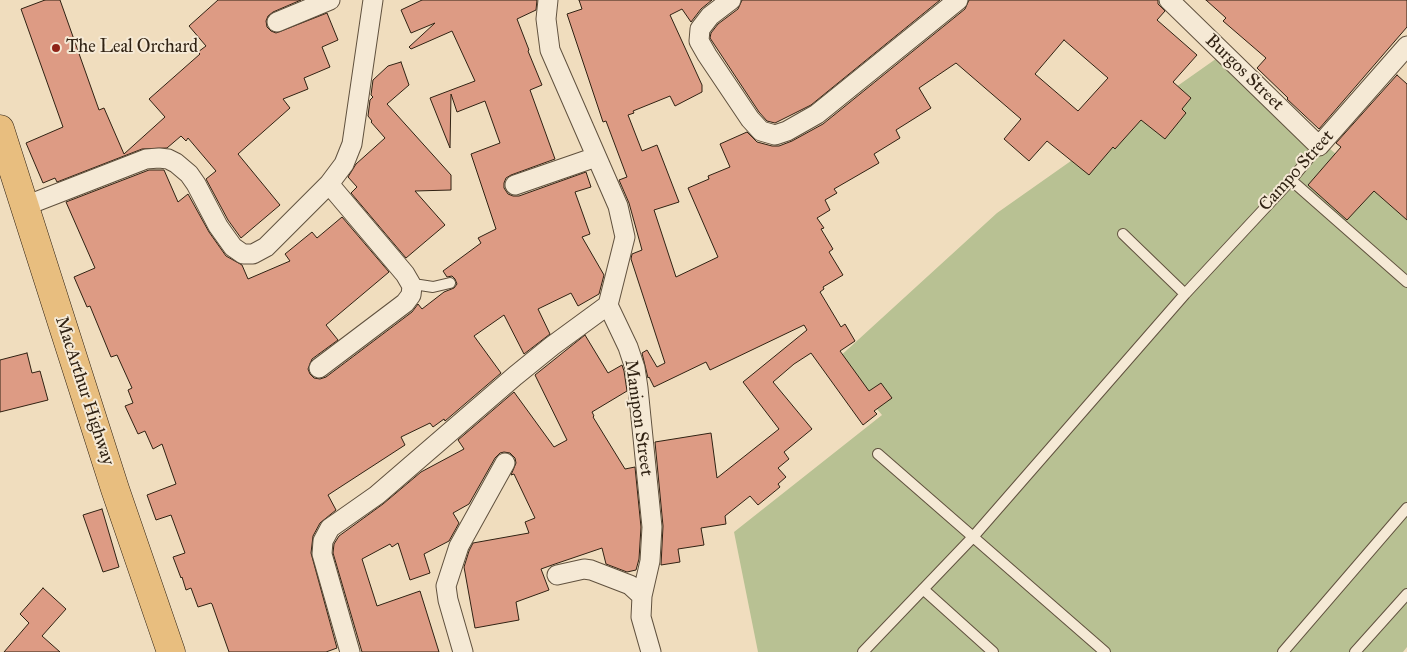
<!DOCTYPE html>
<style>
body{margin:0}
canvas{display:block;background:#f0ddbe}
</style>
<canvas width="1407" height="652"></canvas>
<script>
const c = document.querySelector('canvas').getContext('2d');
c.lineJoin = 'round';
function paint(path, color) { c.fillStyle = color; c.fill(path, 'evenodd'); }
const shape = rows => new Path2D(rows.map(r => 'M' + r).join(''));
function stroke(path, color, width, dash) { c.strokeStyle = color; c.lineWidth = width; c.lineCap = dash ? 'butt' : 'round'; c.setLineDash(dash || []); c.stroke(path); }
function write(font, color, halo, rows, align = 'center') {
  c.font = font + ' "IM FELL Great Primer",serif'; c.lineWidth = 4; c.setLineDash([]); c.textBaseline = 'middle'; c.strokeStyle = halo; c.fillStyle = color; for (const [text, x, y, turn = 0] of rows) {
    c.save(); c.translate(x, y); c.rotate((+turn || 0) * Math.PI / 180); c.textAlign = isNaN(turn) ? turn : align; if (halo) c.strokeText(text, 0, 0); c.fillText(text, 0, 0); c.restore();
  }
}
const green = shape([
 [1220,56,1407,214,1407,647,1403,652,758,652,734,532,882,415,836,360,997,213]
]);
const building = shape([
 [45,0,60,0,99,110,104,108,124,154,165,117,149,99,200,54,198,52,206,46,189,26,218,0,301,0,273,12,268,16,266,21,267,27,271,31,276,33,327,13,338,40,322,47,330,67,304,78,308,89,283,99,290,108,238,154,280,205,241,238,228,220,206,179,216,171,188,138,186,141,181,136,167,148,142,149,57,182,55,178,43,183,26,143,63,127,21,9,45,0],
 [422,0,537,0,536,10,517,19,529,50,528,51,542,85,530,90,555,159,511,175,506,178,504,183,504,188,508,194,513,196,519,196,586,172,591,187,575,192,590,234,582,237,604,275,599,294,578,306,571,293,538,309,550,334,524,354,504,315,474,336,501,373,445,421,444,419,433,427,430,423,401,437,405,445,328,495,336,510,320,523,313,536,311,553,337,648,326,652,229,652,212,604,211,603,198,607,191,588,186,590,182,577,181,578,173,557,185,553,171,515,156,520,147,495,176,484,162,444,153,449,145,431,138,434,125,406,133,403,128,390,132,388,117,355,111,357,90,306,87,307,74,277,95,268,66,202,149,170,164,170,178,202,188,194,209,232,226,256,242,265,248,279,290,261,285,254,312,232,317,238,342,217,389,272,326,325,338,340,312,359,308,369,310,374,314,378,320,379,326,377,412,312,418,304,422,309,444,292,454,288,457,284,455,279,452,276,447,277,443,271,481,243,478,238,496,229,471,154,500,143,485,101,457,112,451,94,450,148,430,98,475,81,452,31,411,49,409,47,435,23,411,33,401,10,422,0],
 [579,0,712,0,701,9,691,22,682,9,670,15,702,85,702,92,675,106,670,96,633,111,634,113,628,115,642,151,657,145,679,202,654,210,676,277,718,257,688,188,709,179,708,176,730,167,720,144,747,132,757,142,772,146,779,146,792,141,823,124,965,9,969,0,1158,0,1158,4,1165,11,1157,20,1197,55,1173,82,1191,98,1182,109,1186,113,1165,139,1141,120,1115,149,1113,147,1089,175,1047,141,1029,161,1004,139,1021,119,956,63,919,88,931,108,896,130,900,138,874,154,879,163,834,189,837,193,825,200,830,210,817,218,824,228,821,229,833,249,829,252,843,275,823,287,824,289,820,292,841,327,845,324,855,341,840,351,869,391,881,383,892,398,874,411,877,414,863,425,811,353,794,364,773,382,812,429,784,452,789,459,778,468,786,477,778,484,780,487,758,505,750,496,725,516,726,524,701,528,704,545,678,549,680,562,661,565,663,526,655,442,711,433,717,478,779,429,743,382,807,330,804,325,710,370,706,362,654,387,649,377,648,378,642,353,647,350,657,367,665,363,631,259,632,254,642,250,629,203,619,180,627,177,606,121,603,122,567,14,582,9,579,0],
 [1064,40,1108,78,1078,111,1035,74,1064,40],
 [742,0,940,0,811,105,775,123,767,121,759,112,710,38,711,33,718,24,738,9,742,0],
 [1206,0,1407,0,1407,27,1319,129,1287,99,1288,98,1257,68,1266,58,1223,21,1226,18,1206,0],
 [401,62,409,85,387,104,451,175,451,190,415,191,445,225,406,258,351,193,357,187,348,177,356,164,385,138,371,122,372,121,368,116,370,100,373,97,371,95,373,80,388,66,401,62],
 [1397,75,1407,84,1407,220,1374,191,1347,220,1308,185,1341,147,1336,143,1397,75],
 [585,335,608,373,622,365,624,371,627,391,592,412,594,416,593,417,625,469,635,467,641,527,639,559,636,570,627,572,606,564,602,548,555,564,541,569,549,590,516,602,519,620,475,628,464,567,469,551,473,543,529,533,525,522,535,518,514,474,511,475,516,463,515,458,510,453,504,452,500,453,495,458,469,504,453,513,459,523,449,541,424,554,430,573,410,580,398,543,392,547,390,544,362,559,377,606,420,591,439,652,362,652,333,553,334,544,339,536,383,504,421,472,464,449,458,440,514,392,554,447,567,440,535,375,585,335],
 [27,353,32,373,40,371,48,400,0,412,0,360,27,353],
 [102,509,119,567,103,572,83,515,102,509],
 [43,588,66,609,42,636,60,652,4,652,29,623,20,614,43,588]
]);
const service = shape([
 [1291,180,1407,282],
 [1123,234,1185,294],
 [412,286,420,285,433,287,450,283],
 [878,454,1105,652],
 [923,589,993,652],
 [863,652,973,537,1185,294,1291,180,1319,146],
 [1283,652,1407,508],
 [1355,652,1407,594]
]);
const minor = shape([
 [548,0,546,19,550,50,618,206,625,237,608,305,628,347,635,368,638,388,652,527,650,561,642,596,641,617,651,652],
 [731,0,710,16,700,29,699,41,707,55,750,119,761,131,775,135,787,131,817,114,958,0],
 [1169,0,1319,146,1407,46],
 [277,22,330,0],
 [515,185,596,157],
 [25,206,146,159,159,158,168,159,176,163,189,174,196,184,218,226,233,247,243,254,253,254,266,247,329,184,344,164,352,144,373,0],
 [319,368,405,303,411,295,412,286,405,274,329,184],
 [557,575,584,569,591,570,630,585,642,596],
 [350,652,322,554,323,541,330,528,377,495,515,376,552,346,608,305],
 [463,652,448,600,446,586,459,546,505,463]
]);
const trunk = shape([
 [0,129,115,489,171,652]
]);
const markers = [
 [56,48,5,"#8f2418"]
];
const poiNames = [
 ["The Leal Orchard",66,48]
];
const streetNames = [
 ["Burgos Street",1244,73,44],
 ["Campo Street",1297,171,-48],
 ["MacArthur Highway",84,391,72],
 ["Manipon Street",638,418,82]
];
paint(green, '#b8c193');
paint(building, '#dd9b84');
stroke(building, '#302213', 1);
stroke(service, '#60513e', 12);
stroke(minor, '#60513e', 21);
stroke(trunk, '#302213', 29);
stroke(service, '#f5e9d5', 10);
stroke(minor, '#f5e9d5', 19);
stroke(trunk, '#e8be7f', 28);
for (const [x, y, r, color] of markers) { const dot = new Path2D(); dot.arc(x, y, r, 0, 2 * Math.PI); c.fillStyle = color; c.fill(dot); stroke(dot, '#f5e9d5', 2); }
write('18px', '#302213', '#f5e9d5', poiNames, 'left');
write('18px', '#302213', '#f5e9d5', streetNames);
</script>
